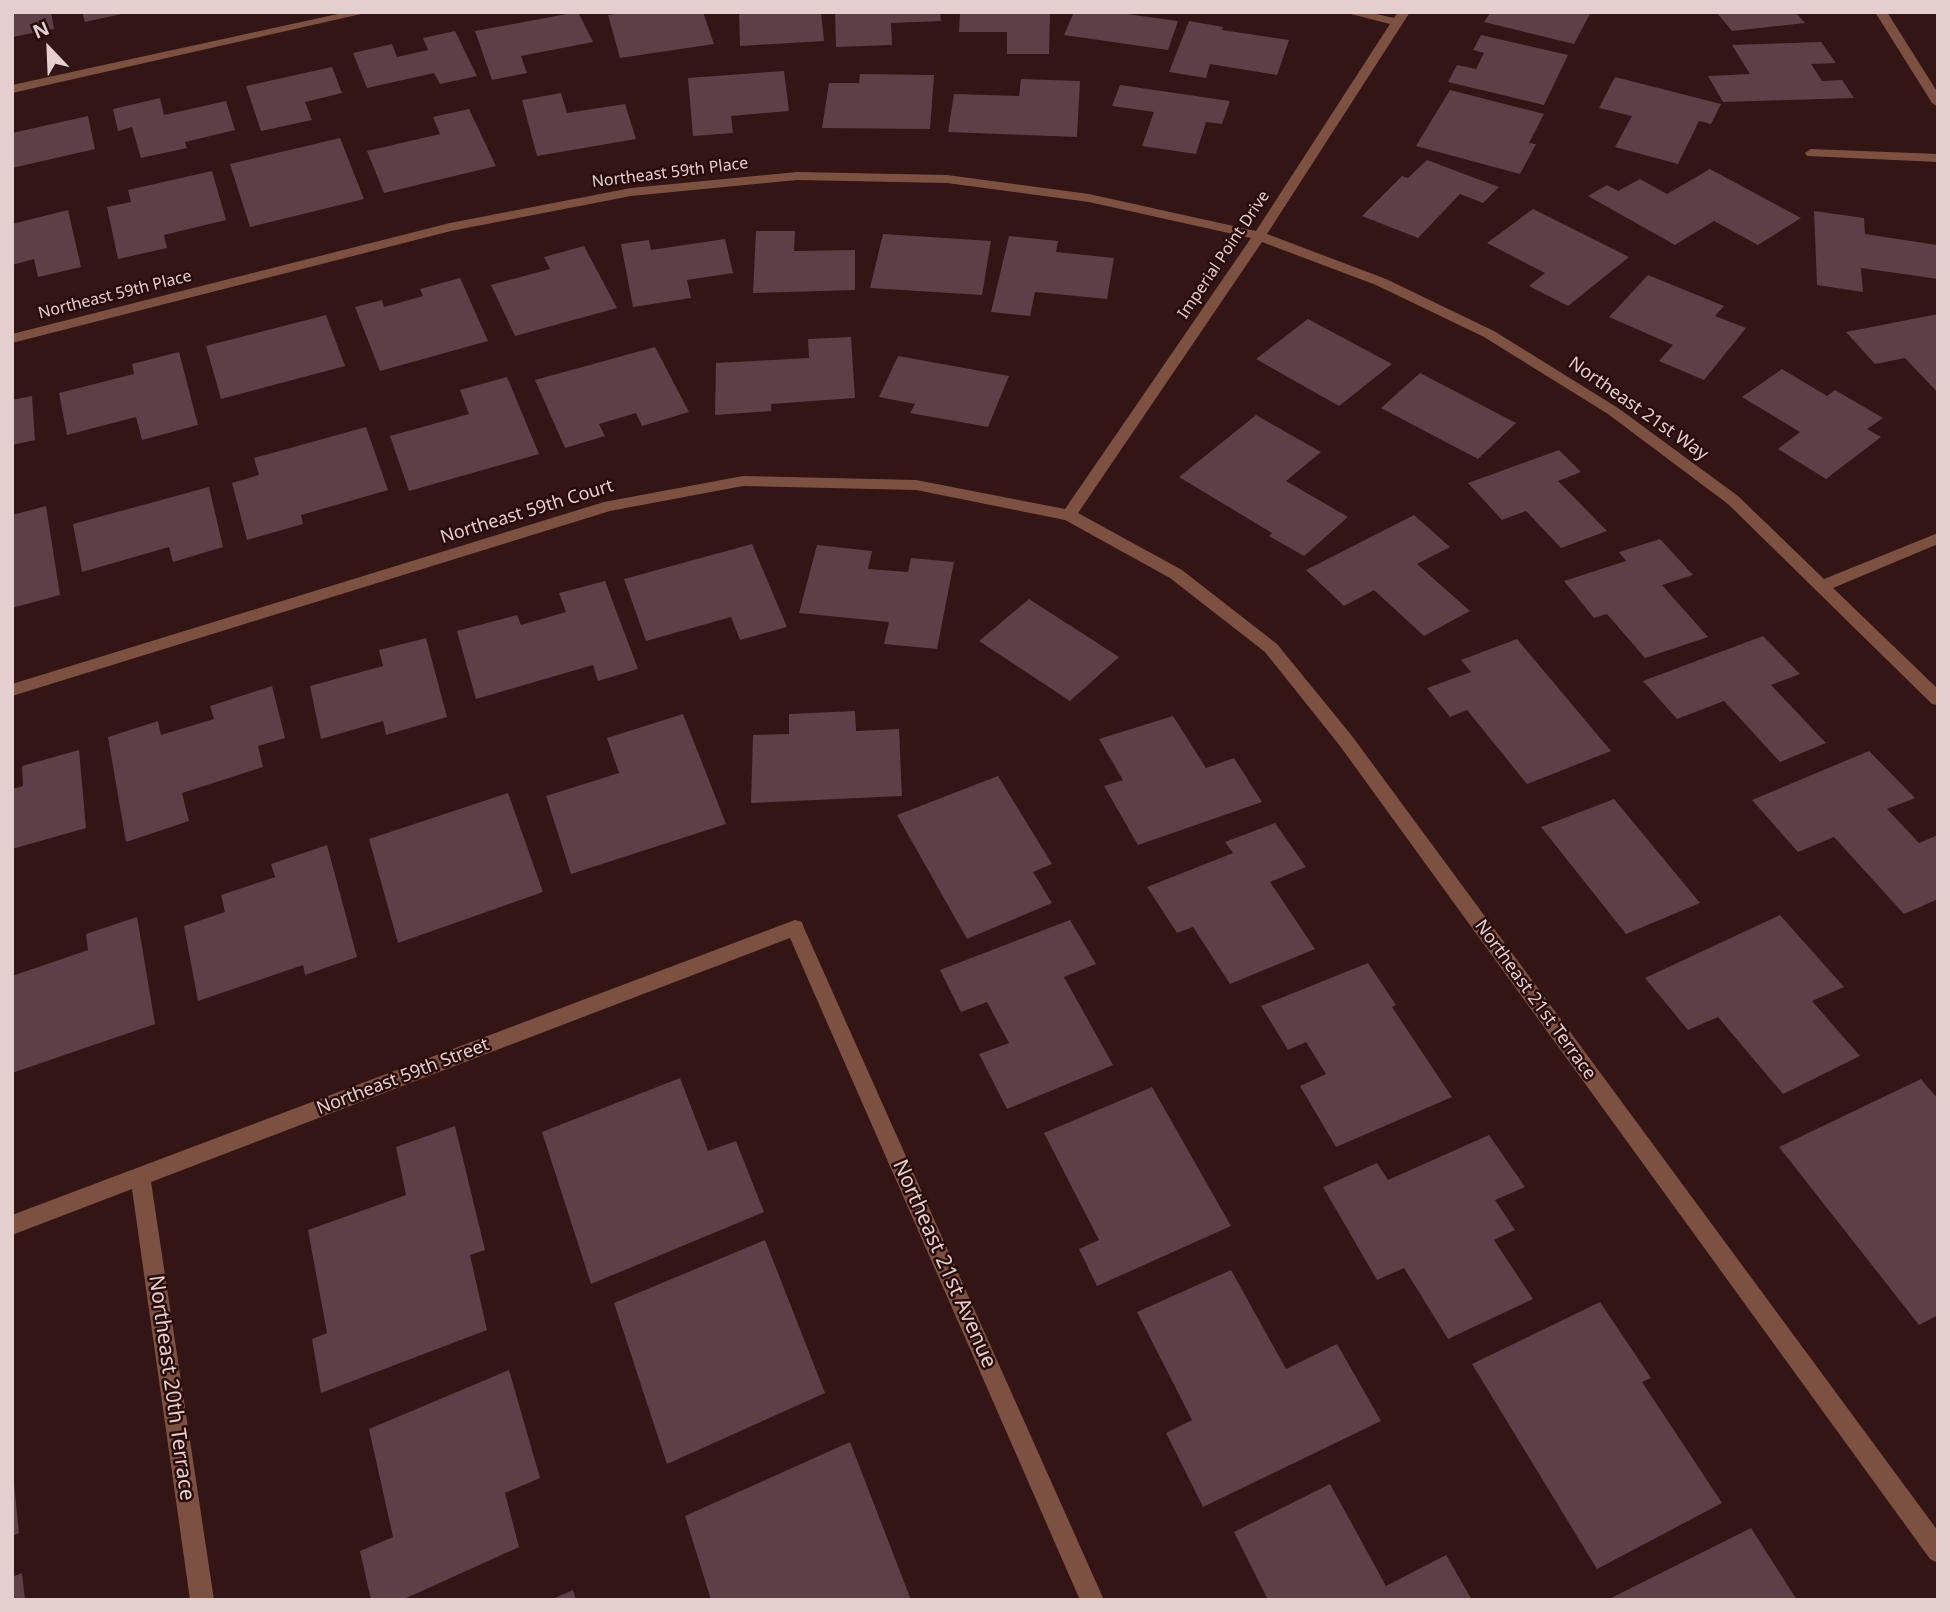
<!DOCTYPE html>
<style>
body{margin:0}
#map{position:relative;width:1950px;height:1612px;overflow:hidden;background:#331515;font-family:"Noto Sans",sans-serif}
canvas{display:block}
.frame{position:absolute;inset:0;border:14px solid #e5cfce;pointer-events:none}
.north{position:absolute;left:14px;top:14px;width:70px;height:70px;-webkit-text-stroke:5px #280c0c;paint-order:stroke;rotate:337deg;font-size:19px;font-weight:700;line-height:28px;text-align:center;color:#e5cfce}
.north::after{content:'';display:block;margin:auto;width:24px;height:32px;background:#e5cfce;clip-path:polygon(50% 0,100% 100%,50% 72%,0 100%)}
</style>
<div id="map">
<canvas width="1950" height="1612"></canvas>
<div class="frame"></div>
<div class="north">N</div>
</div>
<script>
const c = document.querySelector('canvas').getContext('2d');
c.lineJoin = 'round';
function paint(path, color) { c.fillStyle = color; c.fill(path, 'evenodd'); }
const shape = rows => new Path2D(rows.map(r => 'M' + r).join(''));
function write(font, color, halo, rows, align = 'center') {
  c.font = font + ' "Noto Sans",sans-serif'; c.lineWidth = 5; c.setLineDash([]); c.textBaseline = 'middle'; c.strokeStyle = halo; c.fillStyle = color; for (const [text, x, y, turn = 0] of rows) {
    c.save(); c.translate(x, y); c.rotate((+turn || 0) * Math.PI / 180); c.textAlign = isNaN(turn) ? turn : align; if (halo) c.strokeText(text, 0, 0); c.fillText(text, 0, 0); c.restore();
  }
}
const building = shape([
 [12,12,51,12,54,29,12,37],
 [82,12,126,12,126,13,85,22],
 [578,12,593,42,521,56,527,73,492,80,475,31],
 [630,12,703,12,714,44,620,58,608,15],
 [739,12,821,12,824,41,740,46],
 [835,12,940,12,941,21,891,23,892,45,836,47],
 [960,12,1050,12,1049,54,1007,54,1007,32,959,32],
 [1074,12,1112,12,1178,21,1168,50,1064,35],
 [1491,12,1591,12,1574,44,1484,22],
 [1716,12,1795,12,1805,23,1732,31],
 [1189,21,1223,27,1222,30,1289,40,1277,75,1210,64,1206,78,1169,72],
 [455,31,477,76,440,84,434,73,367,88,353,53,392,44,397,57,428,50,423,38],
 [1481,35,1568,55,1544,105,1448,82,1457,65,1476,69,1484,53,1473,50],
 [1821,42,1836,63,1811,64,1822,81,1842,80,1854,98,1723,102,1708,76,1750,74,1732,45],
 [332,67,342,93,305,102,312,120,261,131,246,86],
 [784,71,789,111,731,116,733,133,693,136,688,78],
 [860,74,934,75,930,129,822,128,829,83,859,83],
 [1615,77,1721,104,1711,124,1699,121,1678,164,1615,147,1632,116,1599,108],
 [1021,79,1080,81,1077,137,948,132,954,94,1019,96],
 [1120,85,1230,101,1222,124,1206,122,1196,154,1142,146,1154,112,1112,106],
 [1450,90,1544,114,1529,143,1536,144,1520,174,1416,146],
 [561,93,567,113,625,104,636,139,537,156,522,100],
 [160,98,164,115,226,101,235,130,185,142,187,148,141,158,132,127,118,131,113,109],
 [469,109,496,166,384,193,367,151,440,134,433,117],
 [88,116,95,149,12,168,12,133],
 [340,138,364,199,250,227,230,164],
 [1427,160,1499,187,1483,203,1460,194,1418,238,1362,216,1402,176,1408,178],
 [1710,169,1801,218,1758,245,1714,221,1675,245,1588,196,1607,185,1618,191,1640,179,1667,194],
 [212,171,226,220,164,235,167,248,118,259,107,207,131,202,128,190],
 [1533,209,1629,257,1568,306,1529,286,1545,273,1487,243],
 [68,210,81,267,38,277,34,259,12,265,12,224],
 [1814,211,1864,218,1865,234,1937,245,1938,279,1861,268,1863,292,1817,285],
 [756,231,795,231,794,251,855,250,855,290,753,293],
 [883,234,991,241,982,295,870,288],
 [1009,236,1058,241,1056,252,1114,258,1107,299,1035,292,1030,316,991,312],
 [725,239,733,273,687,280,691,298,633,307,621,244,649,240,651,250],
 [584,246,617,308,515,336,491,285,550,269,544,257],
 [1648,275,1724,306,1715,316,1746,328,1704,380,1659,361,1673,345,1609,317],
 [460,278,488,341,380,371,355,307,382,300,384,307,423,296,420,289],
 [1938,314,1938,393,1905,358,1875,364,1846,332],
 [326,315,345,366,221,399,206,346],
 [1308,319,1392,364,1339,406,1256,359],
 [851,337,855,398,771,404,771,411,715,415,716,363,809,358,808,339],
 [655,347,689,412,642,426,636,413,599,424,605,436,565,448,535,380],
 [179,352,198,425,142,440,136,417,67,435,59,393,134,374,132,364],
 [898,356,1009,376,988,427,910,413,915,404,879,397],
 [1782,369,1827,396,1835,390,1883,418,1867,429,1881,437,1826,479,1778,449,1800,432,1742,397],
 [1420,373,1516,423,1478,459,1381,408],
 [507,377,539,454,409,491,390,436,469,414,460,390],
 [32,396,35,440,12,445,12,400],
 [1256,415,1321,452,1286,481,1348,517,1304,556,1269,536,1272,533,1179,477],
 [366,427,388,490,301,515,303,524,247,540,232,483,259,475,254,458],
 [1559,450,1581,472,1558,481,1607,531,1561,548,1526,511,1502,520,1468,483],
 [209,487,223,547,173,562,169,547,82,572,73,524],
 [46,506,60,595,12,608,12,515],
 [1414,515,1450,547,1417,564,1470,611,1424,636,1374,590,1344,606,1306,570],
 [1660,539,1693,575,1662,585,1708,637,1645,658,1607,614,1594,618,1564,581,1626,561,1619,552],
 [752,544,787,627,740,640,731,617,646,641,624,579],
 [817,545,872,551,868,569,908,572,911,558,954,562,937,649,884,644,889,622,799,613],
 [605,581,638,669,598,681,593,665,476,699,457,631,517,615,521,625,566,612,559,593],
 [1029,599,1119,657,1070,701,979,641],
 [1763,636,1800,674,1771,685,1826,743,1780,762,1724,701,1677,719,1643,681],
 [426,638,447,717,386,735,383,721,321,739,310,686,383,666,379,650],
 [1517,639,1611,751,1527,784,1467,710,1450,717,1427,688,1471,672,1461,660],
 [272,686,285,738,258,746,263,767,182,793,189,821,126,842,108,737,158,721,161,735,214,719,210,706],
 [855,711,856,731,899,729,902,796,751,803,753,735,789,734,789,714],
 [683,714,726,824,571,874,546,796,619,773,607,738],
 [1173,716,1206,768,1234,758,1262,802,1138,845,1104,786,1123,780,1099,739],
 [79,750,86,828,12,849,12,789,23,786,22,766],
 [1869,751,1915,798,1887,809,1919,843,1938,835,1938,899,1904,914,1834,837,1798,852,1752,800],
 [998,776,1052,864,1033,872,1052,903,967,939,897,815],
 [508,793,543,892,398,943,369,839],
 [1614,799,1700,903,1626,934,1541,827],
 [1275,823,1306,867,1270,882,1315,949,1230,984,1193,927,1177,933,1147,887,1233,853,1225,842],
 [327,845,357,957,305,975,303,965,198,1001,184,926,225,912,221,895,275,877,271,864],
 [1780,915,1844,987,1812,1001,1860,1056,1783,1094,1718,1017,1688,1030,1645,978],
 [137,917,155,1024,12,1073,12,976,88,950,86,934],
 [1070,920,1096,964,1064,977,1113,1065,1007,1109,979,1054,1009,1043,987,1002,961,1012,940,970],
 [1368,963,1396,1005,1392,1007,1452,1097,1336,1147,1300,1086,1326,1074,1306,1042,1288,1050,1261,1006],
 [680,1078,708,1151,736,1141,764,1212,591,1284,542,1132],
 [1921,1079,1938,1099,1938,1315,1919,1325,1779,1147],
 [1152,1087,1231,1226,1097,1286,1079,1249,1099,1240,1044,1133],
 [455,1126,485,1250,470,1255,487,1330,321,1393,312,1339,327,1333,308,1230,406,1195,396,1147],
 [1489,1135,1525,1187,1495,1200,1515,1230,1494,1240,1533,1299,1448,1339,1404,1268,1377,1280,1323,1187,1377,1163,1388,1180],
 [765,1240,825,1393,667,1464,614,1303],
 [1231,1270,1286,1369,1337,1344,1381,1421,1203,1507,1166,1433,1192,1420,1137,1312],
 [1600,1302,1651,1378,1642,1382,1722,1503,1597,1569,1472,1364],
 [509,1370,540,1478,505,1493,519,1547,402,1600,371,1600,360,1551,393,1537,369,1429],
 [850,1442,911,1600,711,1600,685,1516],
 [14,1483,19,1533,12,1536,12,1484],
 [1330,1484,1386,1586,1446,1555,1472,1600,1268,1600,1234,1532],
 [1751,1528,1797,1600,1607,1600],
 [22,1573,25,1600,12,1600,12,1577],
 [573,1590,576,1600,550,1600]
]);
const minor = shape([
 [347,12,370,12,12,93,12,85,347,12],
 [1343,12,1367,12,1394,18,1398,12,1410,12,1267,234,1386,279,1494,331,1618,408,1738,496,1824,579,1938,533,1938,544,1833,588,1938,689,1938,705,1932,704,1728,504,1608,414,1484,337,1376,285,1262,242,1078,513,1182,570,1277,644,1352,736,1938,1531,1938,1563,1930,1559,1340,746,1265,652,1170,578,1065,520,916,490,743,486,610,511,12,696,12,684,604,502,743,476,916,480,1065,509,1251,238,1089,202,947,183,797,180,631,196,451,231,12,343,12,334,450,223,631,188,797,172,947,175,1089,194,1256,231,1390,24,1343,12],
 [1875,12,1887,12,1938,93,1938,107,1932,103,1875,12],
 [1811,149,1938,154,1938,162,1807,156,1805,153,1811,149],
 [795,920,802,922,804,928,1104,1600,1080,1600,790,938,151,1182,214,1600,190,1600,132,1189,12,1235,12,1215,795,920]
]);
const farStreetnames = [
 ["Northeast 59th Place",670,173,-7],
 ["Imperial Point Drive",1224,255,-56],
 ["Northeast 59th Place",115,295,-14]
];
const streetNames = [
 ["Northeast 21st Way",1638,409,35],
 ["Northeast 59th Court",527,512,-17],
 ["Northeast 21st Terrace",1535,1000,54],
 ["Northeast 59th Street",403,1077,-21]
];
const nearStreetnames = [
 ["Northeast 21st Avenue",944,1264,66],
 ["Northeast 20th Terrace",171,1388,82]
];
paint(building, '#5e3e47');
paint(minor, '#7d5141');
write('16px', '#e5cfce', '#280c0c', farStreetnames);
write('18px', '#e5cfce', '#280c0c', streetNames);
write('21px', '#e5cfce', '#280c0c', nearStreetnames);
</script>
